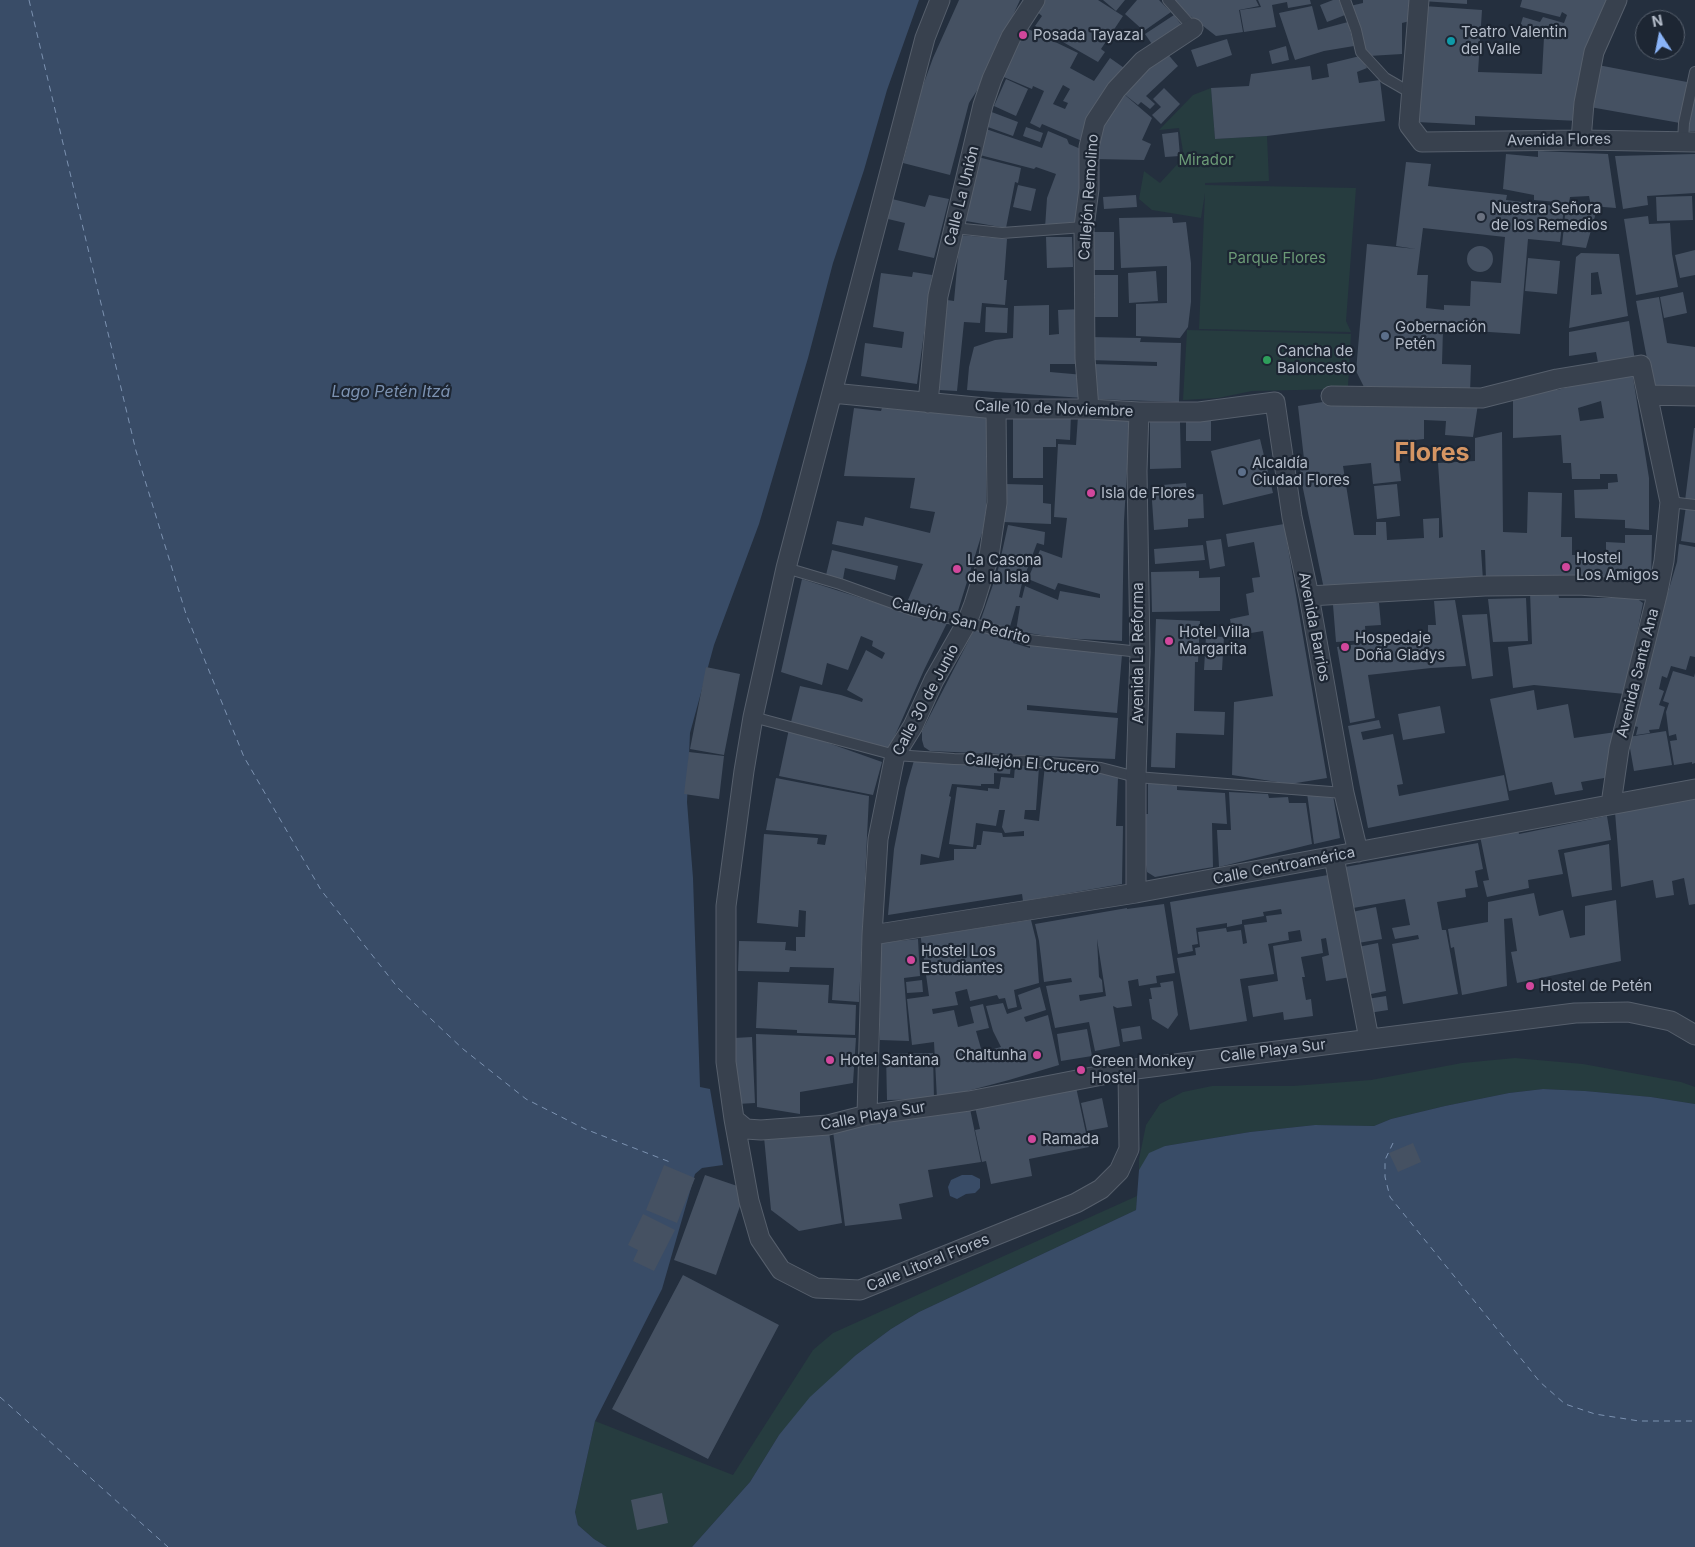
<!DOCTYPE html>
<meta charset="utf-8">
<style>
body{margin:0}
#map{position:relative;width:1695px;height:1547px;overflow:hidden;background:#242f3e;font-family:Inter,sans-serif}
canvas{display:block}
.north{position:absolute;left:1635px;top:10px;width:50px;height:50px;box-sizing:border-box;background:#1d2633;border:1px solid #59626f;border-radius:50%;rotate:349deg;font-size:14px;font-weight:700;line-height:20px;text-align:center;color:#b4bcc9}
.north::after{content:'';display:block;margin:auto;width:18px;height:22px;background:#8ab4f8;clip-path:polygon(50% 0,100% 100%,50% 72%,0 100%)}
</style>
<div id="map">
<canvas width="1695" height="1547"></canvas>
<div class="north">N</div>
</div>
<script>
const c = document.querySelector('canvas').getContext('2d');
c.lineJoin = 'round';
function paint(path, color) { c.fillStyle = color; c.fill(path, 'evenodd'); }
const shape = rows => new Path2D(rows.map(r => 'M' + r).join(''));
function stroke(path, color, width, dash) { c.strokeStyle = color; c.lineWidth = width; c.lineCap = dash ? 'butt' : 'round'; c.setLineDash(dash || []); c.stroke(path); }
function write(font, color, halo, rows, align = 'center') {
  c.font = font + ' Inter,sans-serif'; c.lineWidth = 4.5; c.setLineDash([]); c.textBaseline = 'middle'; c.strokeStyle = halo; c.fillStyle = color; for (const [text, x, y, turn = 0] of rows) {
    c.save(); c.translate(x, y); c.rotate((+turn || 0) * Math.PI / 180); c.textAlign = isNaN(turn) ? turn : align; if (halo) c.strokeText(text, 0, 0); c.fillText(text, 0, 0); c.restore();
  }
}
const green = shape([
 [1211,88,1215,139,1267,136,1269,181,1205,183,1205,185,1356,188,1346,321,1351,332,1199,329,1205,193,1201,218,1152,210,1139,199,1144,171,1160,183,1184,157,1179,128,1159,130,1193,95],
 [1187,330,1351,334,1348,386,1343,389,1252,391,1218,398,1183,400],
 [1515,1058,1583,1064,1681,1082,1695,1087,1695,1104,1651,1097,1585,1091,1543,1089,1509,1093,1445,1106,1391,1119,1374,1126,1315,1125,1250,1132,1165,1146,1139,1170,1139,1159,1146,1125,1160,1104,1183,1092,1212,1086,1293,1086,1371,1080,1462,1063],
 [1137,1196,1136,1210,919,1312,891,1329,856,1355,779,1435,750,1482,692,1547,607,1547,594,1539,578,1525,575,1512,595,1421,733,1475,813,1350,833,1333]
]);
const water = shape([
 [0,0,919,0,887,90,864,170,833,263,808,358,759,524,714,645,690,733,687,802,693,878,700,1087,710,1089,723,1165,702,1168,695,1174,662,1289,595,1421,575,1512,578,1525,594,1539,607,1547,0,1547],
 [1543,1089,1585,1091,1651,1097,1695,1104,1695,1547,692,1547,750,1482,779,1435,810,1397,856,1355,891,1329,919,1312,1136,1210,1139,1170,1149,1153,1165,1146,1250,1132,1315,1125,1374,1126,1391,1119,1445,1106,1509,1093],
 [962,1175,972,1175,980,1179,980,1188,975,1193,966,1194,957,1199,950,1196,948,1187,951,1180]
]);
const ferry = shape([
 [29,0,136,451,186,614,244,757,321,890,398,988,463,1049,526,1099,585,1129,670,1162],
 [1393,1143,1385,1160,1385,1177,1390,1197,1540,1382,1565,1404,1595,1414,1639,1421,1695,1421],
 [0,1397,168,1547]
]);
const building = shape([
 [959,0,1020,0,983,81,969,103,950,175,903,163,921,91,933,58],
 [1042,0,1098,0,1123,16,1101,49,1105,52,1098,62,1035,26,1042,16,1035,10],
 [1103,0,1125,0,1116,11],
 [1137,0,1159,0,1171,12,1144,31,1125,14],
 [1175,0,1256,0,1259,6,1239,10,1243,32,1216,36,1189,15],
 [1258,0,1310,0,1311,4,1288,8,1287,2,1272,5,1276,27,1244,32,1240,10,1261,7],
 [1333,0,1339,0,1345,15,1327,22,1320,5],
 [1363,0,1412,0,1410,21,1402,23,1402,54,1369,56,1364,50,1361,29,1358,30,1350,6,1363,3],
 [1422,0,1467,0,1467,4,1422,1],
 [1522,0,1610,0,1583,56,1578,121,1475,116,1475,125,1417,122,1424,6,1482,10,1478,72,1542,74,1544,37,1519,30,1523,17,1540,22,1543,17,1564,23,1567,15,1562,12,1560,17,1520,7],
 [1312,6,1318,30,1348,22,1354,46,1324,51,1295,60,1279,13],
 [1174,15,1185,30,1156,50,1145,34],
 [1022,26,1078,53,1070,68,1094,81,1110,58,1127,70,1082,141,1042,124,1040,128,1030,123,1044,91,1033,86,1032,89,999,75],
 [1063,85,1070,89,1063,101,1068,103,1065,109,1053,104],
 [1227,39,1232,55,1197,67,1191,50],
 [1286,46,1289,60,1272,64,1269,51],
 [1165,51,1178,66,1146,96,1155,104,1150,109,1141,102,1138,105,1119,90],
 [1360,56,1367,68,1357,72,1359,83,1380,80,1385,121,1267,136,1215,139,1211,88,1249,86,1251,74,1310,66,1312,80,1329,77,1327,64],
 [1598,65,1687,82,1680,123,1590,107],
 [1006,79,1028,89,1016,116,994,106],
 [1695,87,1695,131,1687,131],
 [1164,88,1180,104,1161,124,1152,115,1161,107,1153,99],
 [1119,90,1152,118,1142,140,1151,144,1144,160,1094,159,1093,148],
 [989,111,1018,122,1013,136,985,126],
 [1026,127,1043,133,1040,142,1023,136],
 [983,128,1042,148,1048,131,1067,139,1069,144,1083,150,1081,225,1045,228,1047,198,1056,174,1036,167,1034,169,976,154],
 [1178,132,1180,156,1165,157,1162,134],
 [1538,151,1608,154,1616,208,1591,206,1589,196,1570,197,1569,203,1534,200,1534,195,1503,189,1506,154,1538,157],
 [1695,154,1695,193,1647,196,1648,205,1623,209,1615,156],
 [978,157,1021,168,1018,183,1015,182,1006,228,966,221],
 [1406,162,1431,164,1428,186,1507,195,1506,200,1564,207,1560,242,1528,239,1520,334,1443,329,1442,364,1471,365,1470,393,1364,387,1356,371,1367,244,1416,249,1396,246],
 [1423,228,1505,237,1501,283,1471,281,1470,306,1444,305,1444,310,1426,308,1428,275,1417,275],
 [1018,185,1036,189,1031,211,1013,207],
 [929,195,949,199,934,258,898,250,905,223,888,219,892,199,925,207],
 [1136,195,1137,207,1104,209,1103,197],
 [1692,196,1693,220,1657,221,1656,197],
 [1566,206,1597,209,1586,248,1562,245],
 [1648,216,1649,224,1670,223,1672,254,1678,287,1636,295,1624,219],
 [1172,217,1173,223,1186,222,1191,263,1191,302,1188,327,1180,338,1136,336,1136,304,1167,303,1167,266,1121,268,1119,218],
 [1089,232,1114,232,1114,270,1089,270],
 [960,235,1007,239,1004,280,1007,280,1005,305,982,303,980,323,964,322,957,391,939,390,947,300,954,301],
 [1046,237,1072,237,1073,267,1047,268],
 '1467 259a13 13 0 1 1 26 0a13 13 0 1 1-26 0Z',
 [1695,250,1695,275,1680,278,1675,255],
 [1581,253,1619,254,1628,316,1569,328,1576,257],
 [1598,272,1602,294,1591,295,1591,273],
 [1528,258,1560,261,1557,294,1525,291],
 [1156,271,1158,301,1129,303,1128,273],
 [913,272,932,275,917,384,861,376,865,343,902,348,904,332,873,327,881,273,912,277],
 [1089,275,1118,275,1118,317,1090,317],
 [1683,292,1687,313,1664,318,1660,297],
 [1659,297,1667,343,1695,347,1695,388,1652,385,1636,301],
 [1049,305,1049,335,1059,334,1058,310,1083,309,1083,364,1050,364,1050,372,1084,375,1083,398,967,390,969,367,974,347,995,340,1013,338,1014,306],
 [986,307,1008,308,1007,333,985,332],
 [1629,321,1635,361,1599,368,1596,352,1569,356,1569,332],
 [1090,337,1141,338,1140,342,1181,343,1179,402,1092,399,1093,364,1157,366,1157,362,1089,360],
 [1632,371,1649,478,1649,530,1625,528,1625,520,1575,518,1574,490,1608,489,1608,483,1618,482,1617,474,1600,474,1600,479,1572,479,1571,463,1563,463,1561,435,1513,438,1513,396,1557,386,1557,390],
 [1601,401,1604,418,1580,421,1578,408],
 [1335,400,1478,404,1473,437,1445,435,1446,421,1424,420,1424,439,1397,442,1401,481,1373,484,1371,463,1343,466,1354,535,1376,535,1376,522,1386,522,1387,540,1424,538,1423,519,1439,518,1439,538,1443,537,1438,463,1475,461,1475,438,1502,432,1503,532,1527,533,1528,492,1562,493,1561,537,1572,537,1572,555,1606,555,1606,542,1625,543,1625,535,1652,535,1651,585,1486,579,1485,550,1481,550,1483,580,1324,589,1302,484,1299,461,1304,459,1298,406],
 [854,408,881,411,882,408,986,417,986,509,983,530,957,614,908,600,923,564,832,544,837,521,863,526,865,517,930,533,935,512,910,508,915,478,844,476],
 [1013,414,1071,414,1070,440,1056,439,1056,447,1043,447,1043,478,1013,478],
 [1078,416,1130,418,1124,521,1122,641,1059,638,1016,631,1020,606,1016,606,1009,630,980,622,998,570,1008,525,1045,532,1044,545,1037,543,1022,583,1019,597,1022,598,1025,586,1058,600,1060,591,1100,598,1100,594,1058,583,1055,590,1028,579,1040,550,1062,558,1067,518,1054,517,1058,444,1076,445],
 [1186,421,1211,421,1211,441,1186,441],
 [1150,422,1180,422,1181,468,1150,469],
 [1694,428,1695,428,1695,502,1685,501],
 [1260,439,1273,493,1223,505,1211,451],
 [1186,483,1187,495,1203,494,1204,518,1188,519,1188,527,1154,530,1151,486],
 [1005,484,1043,485,1043,503,1051,504,1051,524,1004,522],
 [1397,484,1400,516,1377,519,1374,486],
 [1686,506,1695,507,1695,543,1681,541],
 [1284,524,1327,778,1290,784,1232,775,1234,702,1273,696,1263,631,1233,636,1230,619,1249,615,1246,594,1254,592,1252,578,1260,577,1254,542,1228,547,1226,534],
 [1221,539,1225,566,1210,569,1206,541],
 [1679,544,1695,547,1695,657,1690,656,1686,670,1671,666,1667,678,1662,676,1659,689,1664,691,1659,705,1665,707,1659,729,1649,730,1650,733,1636,735,1638,727,1631,725,1642,680,1677,562],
 [1203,545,1205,560,1155,564,1154,549],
 [832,550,898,566,895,580,845,568,843,579,826,575],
 [1199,571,1199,578,1220,577,1220,611,1152,612,1151,572],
 [802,579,923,618,947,623,924,670,885,758,791,722,800,686,841,695,862,702,863,699,847,690,866,650,882,659,885,653,872,646,873,641,861,636,848,670,827,663,822,685,781,672],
 [1530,592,1558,592,1559,598,1636,598,1643,603,1625,694,1534,685,1513,688,1508,647,1532,644],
 [1526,598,1528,641,1493,642,1488,599],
 [1351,600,1379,603,1381,625,1365,626,1366,640,1336,642,1333,605],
 [1455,600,1466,666,1431,668,1368,675,1375,718,1350,723,1337,647,1365,643,1428,640,1428,625,1436,625,1434,601],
 [1487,614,1493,676,1472,679,1462,615],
 [1156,619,1200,621,1198,662,1195,662,1194,711,1225,712,1224,735,1176,733,1175,768,1151,767],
 [975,628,1014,640,1013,643,1030,648,1030,644,1122,655,1117,713,1027,705,1027,710,1118,718,1115,759,930,751,924,747,922,740,922,731],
 [1206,636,1224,637,1222,670,1204,670],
 [706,667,740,674,724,755,690,749],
 [1673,671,1694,677,1695,673,1695,763,1692,764,1692,762,1674,765,1670,741,1677,740,1676,734,1669,736,1666,712,1669,703,1663,701],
 [1534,690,1537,710,1568,704,1574,738,1616,732,1610,777,1581,782,1583,790,1555,795,1552,782,1509,791,1490,699],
 [1440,706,1445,733,1403,740,1398,714],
 [1379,720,1381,728,1361,732,1363,740,1393,734,1403,784,1397,785,1399,796,1504,775,1509,800,1368,828,1348,726],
 [789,729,882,762,873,795,779,776],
 [1666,731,1672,765,1634,771,1628,737],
 [689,752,724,756,719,799,684,794],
 [915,757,1011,764,1010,774,994,773,994,784,981,784,981,786,952,784,949,796,951,797,939,858,921,854,920,865,954,860,954,849,976,849,977,845,981,845,983,831,1002,833,1003,837,1024,836,1024,831,1005,833,1002,827,1005,810,999,810,996,826,976,823,973,847,949,844,957,787,988,791,988,788,999,789,1001,777,1014,778,1015,766,1039,767,1036,810,1025,810,1024,819,1039,821,1045,765,1094,770,1118,778,1116,826,1123,826,1122,884,1023,901,1022,894,888,915,894,849,906,788],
 [776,778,869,796,859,1002,832,1000,834,968,790,967,789,972,738,971,739,941,786,942,785,950,796,951,796,937,805,937,806,911,799,910,798,927,757,923,764,834,818,838,817,844,825,845,827,835,766,830],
 [1148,783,1177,786,1177,790,1225,793,1227,824,1212,823,1213,867,1155,877,1147,872,1146,865,1144,814,1148,814],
 [1229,792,1268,794,1269,798,1288,797,1289,803,1306,803,1312,844,1219,867,1217,830,1231,830],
 [1307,793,1333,795,1340,838,1314,844],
 [1695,796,1695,904,1689,905,1684,878,1672,881,1674,895,1656,898,1653,880,1621,887,1615,812],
 [1607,816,1611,840,1558,850,1563,874,1528,880,1529,888,1487,897,1483,881,1489,880,1480,836,1518,829,1519,834],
 [1478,843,1483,869,1475,871,1478,887,1465,889,1466,897,1437,902,1442,930,1446,930,1458,994,1403,1004,1392,944,1419,939,1418,935,1395,939,1392,928,1410,925,1405,899,1353,908,1345,867],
 [1609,844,1612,890,1572,897,1564,853],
 [1334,874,1351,977,1326,981,1322,957,1329,955,1326,938,1321,939,1323,953,1301,957,1305,977,1302,977,1306,1000,1311,999,1313,1016,1284,1020,1283,1012,1253,1017,1248,986,1278,981,1273,946,1302,941,1300,930,1288,932,1289,940,1268,944,1274,974,1240,979,1247,1021,1190,1030,1177,958,1196,955,1195,948,1200,947,1198,932,1226,928,1227,932,1241,930,1243,944,1247,943,1244,925,1267,922,1266,916,1282,914,1281,909,1263,912,1264,916,1242,920,1242,924,1227,927,1227,923,1196,928,1198,944,1192,945,1193,951,1178,954,1170,902],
 [1534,893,1539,916,1563,910,1570,938,1585,935,1585,906,1616,900,1621,961,1517,983,1511,952,1517,951,1512,918,1504,919,1507,986,1462,995,1454,947,1451,948,1448,929,1488,922,1488,902],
 [1164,904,1175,973,1156,976,1157,983,1139,986,1138,979,1128,981,1132,1006,1117,1008,1113,1006,1120,1046,1095,1051,1089,1022,1055,1028,1046,986,1072,982,1071,978,1044,982,1039,941,1035,924,1127,908,1127,909],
 [1097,939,1106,996,1080,1001,1079,995,1103,992,1102,980,1099,977],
 [1376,907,1382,939,1358,943,1352,912],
 [1031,920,1036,940,1039,983,1014,990,1017,1007,1008,1009,1005,998,999,999,997,995,970,1001,967,989,955,992,958,1005,932,1009,933,1014,954,1010,958,1027,974,1023,970,1007,983,1004,989,1028,976,1031,982,1052,1001,1047,993,1031,986,1006,1003,1003,1007,1014,1022,1009,1018,995,1040,987,1046,1010,1024,1017,1026,1022,1048,1015,1059,1065,1009,1080,937,1099,934,1042,912,1045,907,999,929,996,920,932,944,928,946,933],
 [918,939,920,976,904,978,909,1041,880,1040,878,943],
 [1378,943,1386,991,1366,995,1358,947],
 [922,980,923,992,907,993,906,982],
 [1173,981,1178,1015,1168,1029,1152,1019,1149,999,1152,999,1150,988,1161,987,1160,983],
 [758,982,829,985,828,1003,856,1005,855,1035,797,1033,797,1030,756,1028],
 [1386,996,1388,1010,1369,1013,1367,999],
 [1140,1026,1142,1039,1123,1042,1121,1029],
 [1087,1029,1092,1056,1061,1061,1057,1034],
 [756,1034,856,1038,853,1083,800,1092,800,1114,757,1107],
 [752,1037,755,1103,737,1104,734,1038],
 [933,1053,934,1099,887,1100,886,1054],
 [1076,1087,1089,1147,1029,1159,1032,1176,991,1184,986,1161,982,1162,975,1130,980,1129,975,1107],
 [1102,1098,1108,1127,1087,1131,1081,1103],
 [969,1104,981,1162,928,1170,933,1197,899,1204,902,1219,845,1226,833,1131],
 [829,1132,842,1223,799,1231,771,1210,764,1137],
 [1413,1143,1421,1162,1398,1172,1389,1153],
 [664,1165,695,1178,677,1223,646,1210],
 [705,1175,746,1189,716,1275,674,1260],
 [643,1214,675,1230,654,1271,633,1261,638,1250,628,1245],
 [683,1275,779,1325,708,1459,612,1409],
 [662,1493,668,1523,637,1530,631,1500]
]);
const lane = shape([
 [1168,0,1193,28],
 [1345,0,1356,30,1361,52,1385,78,1411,93],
 [1683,141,1684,123,1695,72],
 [954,228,1002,233,1084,227],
 [1670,502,1695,505],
 [786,568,840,584,915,611,967,622,1029,640,1140,652],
 [753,717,895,755,954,759,1029,761,1101,768,1136,777,1344,793]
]);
const street = shape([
 [940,0,925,38,786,568,753,717,744,771,726,906,726,1062,734,1119,749,1201,760,1239,781,1270,816,1288,860,1290,1076,1203,1101,1189,1119,1171,1129,1149,1128,1070],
 [1419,0,1409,125,1422,142,1581,140,1695,142],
 [1581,140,1584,103,1594,52,1617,0],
 [832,393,996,409,1089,409,1139,412,1199,412,1275,402,1292,517,1309,596,1344,793,1358,852],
 [1647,395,1695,396],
 [1331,396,1482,398,1557,379,1641,365,1670,502,1664,561,1658,591,1619,749,1611,804],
 [928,403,938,296,983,105,992,79,1011,37,1035,0],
 [1089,409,1085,358,1084,227,1089,189,1089,147,1095,122,1116,90,1143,61,1193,28],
 [1309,596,1485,586,1579,585,1658,591],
 [1334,857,1369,1039],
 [1136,893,1136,777,1140,652,1137,471,1139,412],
 [872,935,1136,893,1695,789],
 [867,1115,872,935,878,839,895,755,913,726,934,680,967,622,974,604,989,556,997,503,996,409],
 [734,1119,746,1129,761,1130,828,1125,867,1115,969,1101,1128,1070,1575,1013,1628,1012,1671,1021,1695,1035]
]);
const markers = [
 [1023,35,5,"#d1479c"],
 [1451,41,5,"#0f9aa8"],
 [1481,217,5,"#6b7280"],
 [1385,336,5,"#5c6f8a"],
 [1267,360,5,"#2e9e5b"],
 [1242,472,5,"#5c6f8a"],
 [1091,493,5,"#d1479c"],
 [1566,567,5,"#d1479c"],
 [957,569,5,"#d1479c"],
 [1169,641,5,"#d1479c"],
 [1345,647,5,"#d1479c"],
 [911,960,5,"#d1479c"],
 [1530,986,5,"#d1479c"],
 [1037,1055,5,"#d1479c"],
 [830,1060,5,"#d1479c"],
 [1081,1070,5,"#d1479c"],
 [1032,1139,5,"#d1479c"]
];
const poiNames = [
 ["Teatro Valentin",1461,32],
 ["del Valle",1461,49],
 ["Posada Tayazal",1033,35],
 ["Nuestra Señora",1491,208],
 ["de los Remedios",1491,225],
 ["Gobernación",1395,327],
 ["Petén",1395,344],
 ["Cancha de",1277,351],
 ["Baloncesto",1277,368],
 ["Alcaldía",1252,463],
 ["Ciudad Flores",1252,480],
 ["Isla de Flores",1101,493],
 ["Hostel",1576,558],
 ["Los Amigos",1576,575],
 ["La Casona",967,560],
 ["de la Isla",967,577],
 ["Hotel Villa",1179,632],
 ["Margarita",1179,649],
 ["Hospedaje",1355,638],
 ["Doña Gladys",1355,655],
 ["Hostel Los",921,951],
 ["Estudiantes",921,968],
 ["Hostel de Petén",1540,986],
 ["Chaltunha",1027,1055,"right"],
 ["Hotel Santana",840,1060],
 ["Green Monkey",1091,1061],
 ["Hostel",1091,1078],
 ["Ramada",1042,1139]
];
const streetNames = [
 ["Avenida Flores",1559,140,-1],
 ["Calle La Unión",962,196,-76],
 ["Callejón Remolino",1089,197,-86],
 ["Calle 10 de Noviembre",1054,409,2],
 ["Callejón San Pedrito",961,621,15],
 ["Avenida Barrios",1314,627,79],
 ["Avenida La Reforma",1138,653,-90],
 ["Avenida Santa Ana",1638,673,-76],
 ["Calle 30 de Junio",926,700,-62],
 ["Callejón El Crucero",1032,764,4],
 ["Calle Centroamérica",1284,866,-11],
 ["Calle Playa Sur",1273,1051,-7],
 ["Calle Playa Sur",873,1116,-10],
 ["Calle Litoral Flores",928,1263,-22]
];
const parkNames = [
 ["Mirador",1206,160],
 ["Parque Flores",1277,258]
];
const waterNames = [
 ["Lago Petén Itzá",391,392]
];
const townNames = [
 ["Flores",1432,453]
];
paint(green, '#263c3f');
paint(water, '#394c67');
stroke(ferry, '#7c92b1', 1, [6, 5]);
paint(building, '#455162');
stroke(lane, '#565f6c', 12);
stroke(street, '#565f6c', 21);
stroke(lane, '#38414e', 10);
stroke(street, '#38414e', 19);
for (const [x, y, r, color] of markers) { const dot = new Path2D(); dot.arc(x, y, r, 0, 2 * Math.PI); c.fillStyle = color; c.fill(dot); stroke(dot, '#1d2633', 2); }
write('15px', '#b4bcc9', '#1d2633', poiNames, 'left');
write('15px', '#b4bcc9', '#1d2633', streetNames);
write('15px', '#6b9a76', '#1d2633', parkNames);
write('italic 16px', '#7c92b1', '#1d2633', waterNames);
write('bold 25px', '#d59563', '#1d2633', townNames);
</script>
